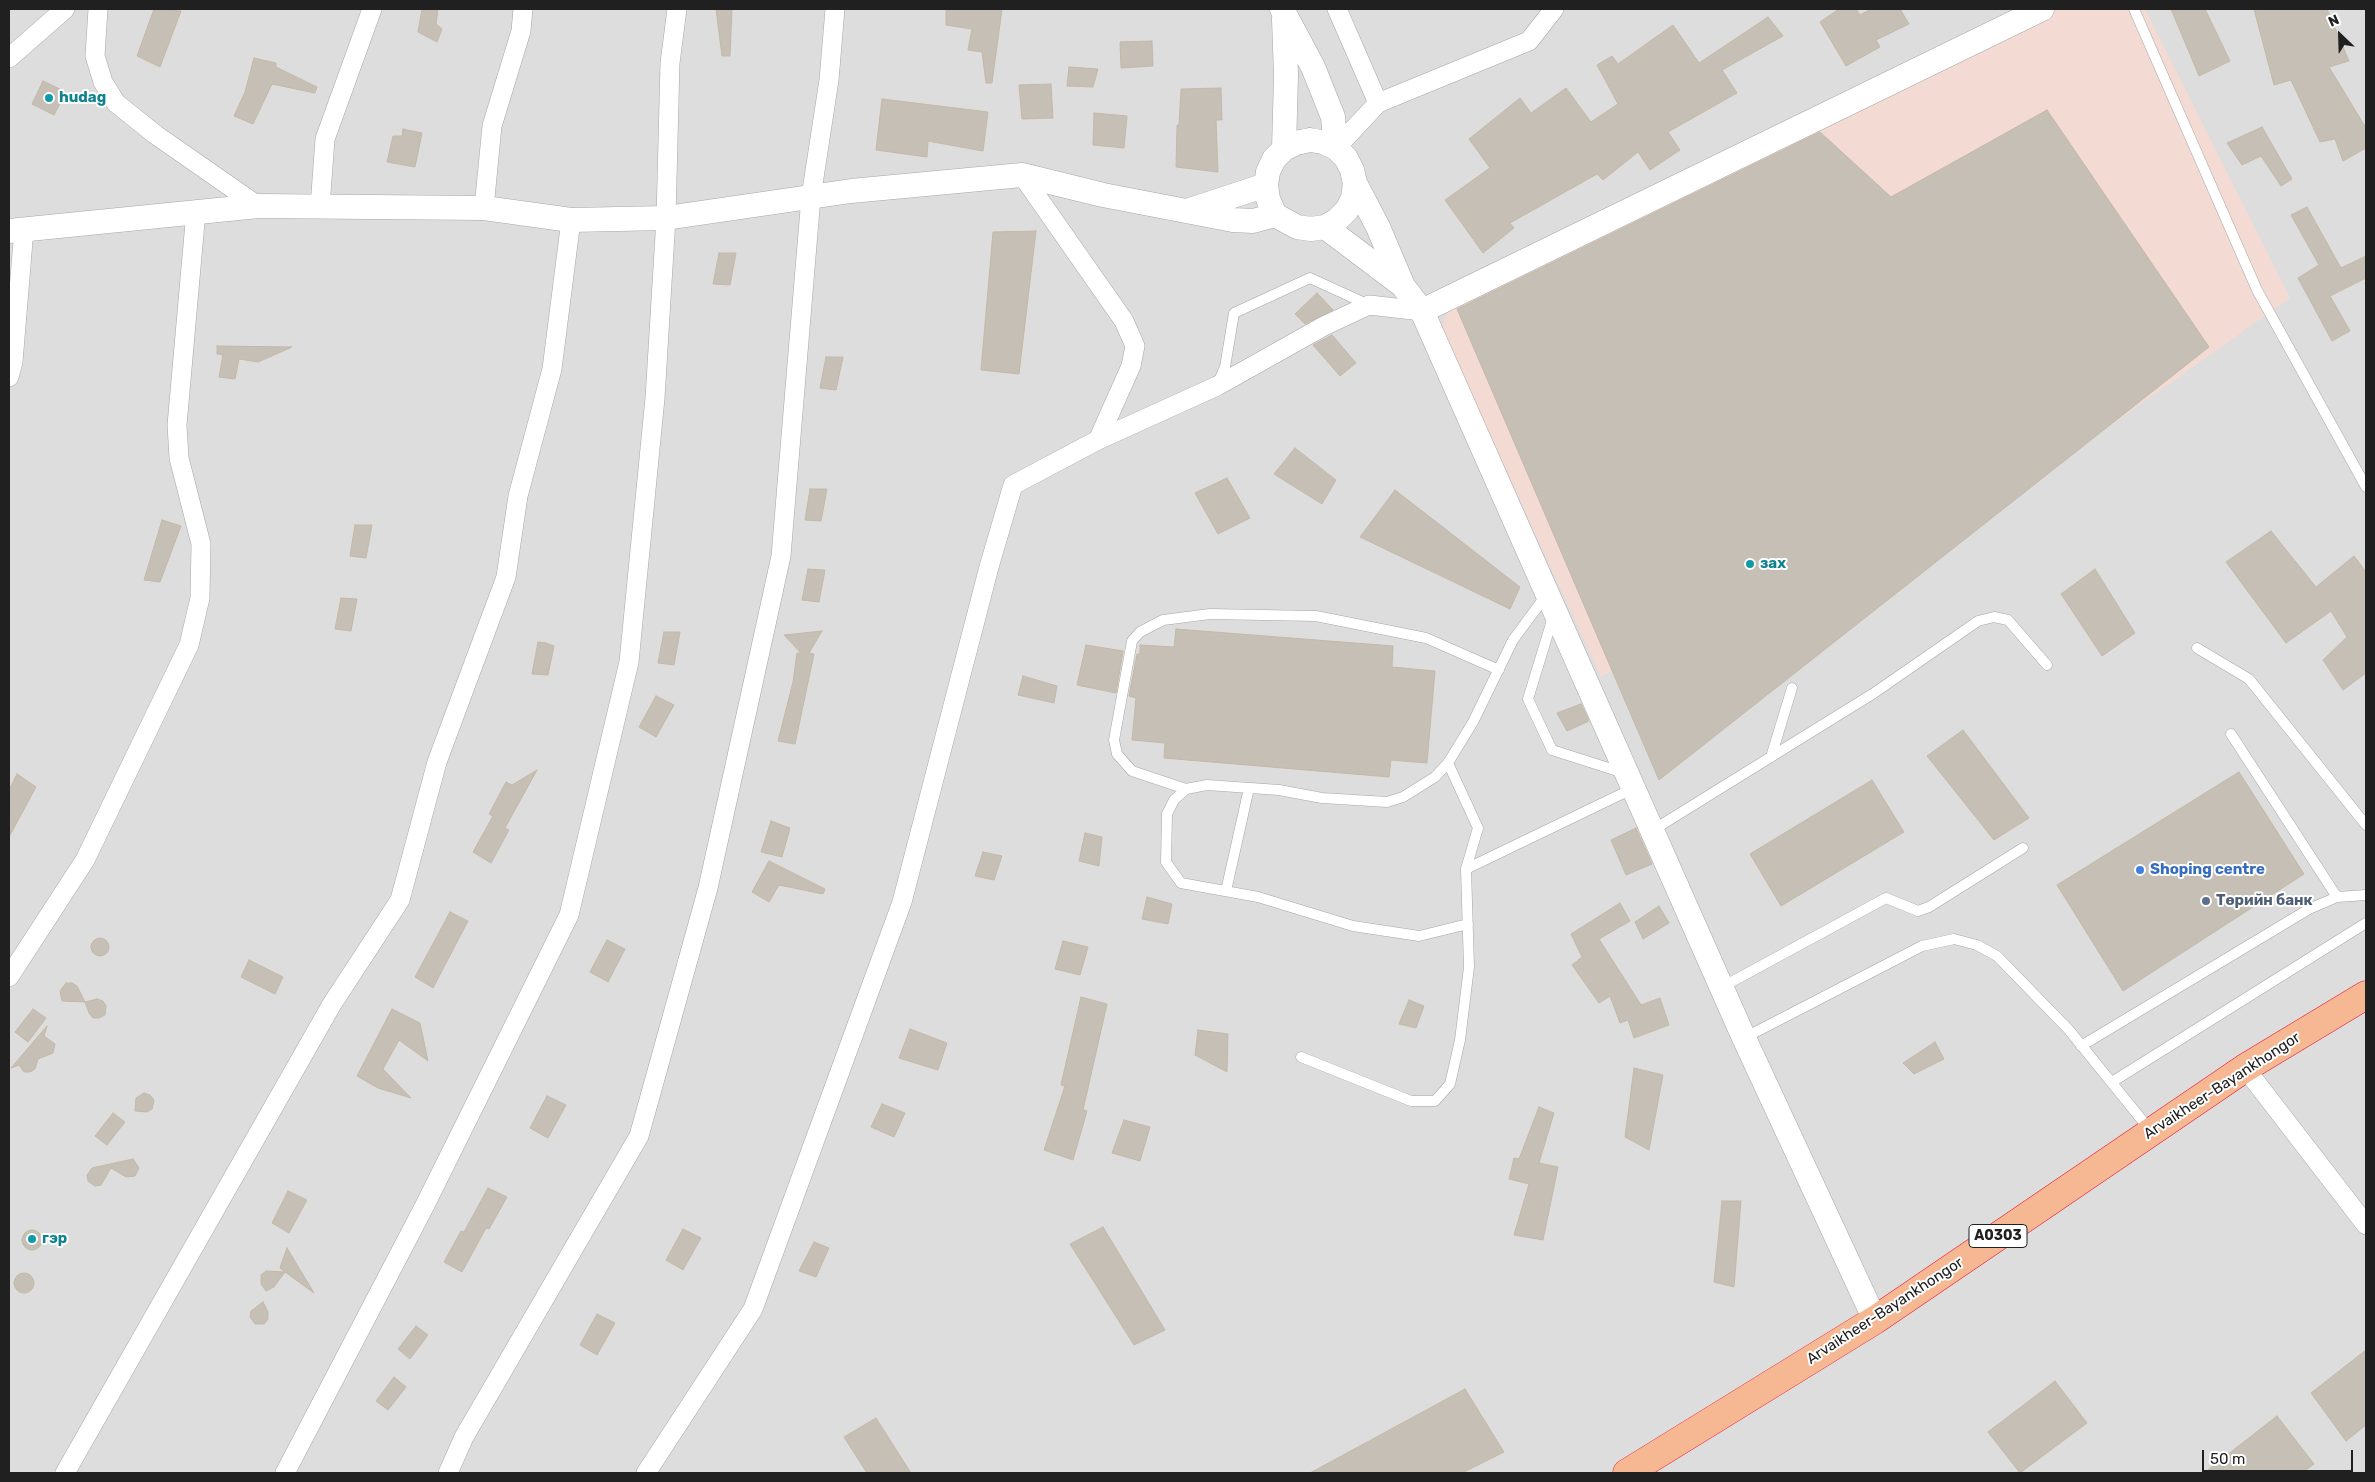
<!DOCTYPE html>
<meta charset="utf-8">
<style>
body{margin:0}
#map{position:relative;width:2375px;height:1482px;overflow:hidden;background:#f1efe6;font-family:Rubik,sans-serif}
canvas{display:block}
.frame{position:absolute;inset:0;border:10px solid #202020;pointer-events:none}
.north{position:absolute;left:2315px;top:10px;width:50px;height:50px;-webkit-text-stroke:4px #fff;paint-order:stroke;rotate:336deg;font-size:14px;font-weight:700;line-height:20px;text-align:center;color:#202020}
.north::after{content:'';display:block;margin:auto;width:18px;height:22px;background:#202020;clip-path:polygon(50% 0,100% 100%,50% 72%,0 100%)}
.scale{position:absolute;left:2202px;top:1450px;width:151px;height:22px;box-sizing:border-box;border:2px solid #202020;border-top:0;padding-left:6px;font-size:15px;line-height:18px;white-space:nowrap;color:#202020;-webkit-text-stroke:4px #fff;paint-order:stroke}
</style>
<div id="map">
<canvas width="2375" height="1482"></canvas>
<div class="frame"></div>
<div class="north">N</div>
<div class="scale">50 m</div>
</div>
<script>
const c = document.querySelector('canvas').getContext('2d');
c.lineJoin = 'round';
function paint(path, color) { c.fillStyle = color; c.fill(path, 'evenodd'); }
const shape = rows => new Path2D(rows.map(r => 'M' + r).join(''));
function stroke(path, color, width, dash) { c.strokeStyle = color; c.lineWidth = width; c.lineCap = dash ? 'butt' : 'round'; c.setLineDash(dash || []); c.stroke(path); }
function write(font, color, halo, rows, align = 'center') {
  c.font = font + ' Rubik,sans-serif'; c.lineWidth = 4; c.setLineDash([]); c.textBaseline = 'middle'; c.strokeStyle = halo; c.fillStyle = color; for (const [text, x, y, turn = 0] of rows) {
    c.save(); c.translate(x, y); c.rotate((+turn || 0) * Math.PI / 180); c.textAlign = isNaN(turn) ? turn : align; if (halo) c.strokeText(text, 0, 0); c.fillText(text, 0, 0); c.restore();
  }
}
const residential = shape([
 [9,9,2366,9,2366,1473,9,1473]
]);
const commercial = shape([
 [2059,9,2145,9,2290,298,1754,678,1711,616,1601,677,1441,328,1450,306]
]);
const building = shape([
 [154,9,181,11,160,67,137,56,154,9],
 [422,9,438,9,436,24,442,29,437,42,418,32,422,9],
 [716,9,732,9,730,56,722,56,716,9],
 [946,9,1002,9,992,83,986,83,982,52,968,50,972,29,946,25,946,9],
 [1839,9,1856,9,1860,15,1871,9,1900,9,1909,24,1876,40,1880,47,1846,66,1820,22,1839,9],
 [2171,9,2205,9,2230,61,2199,76,2171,9],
 [2254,9,2327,9,2349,61,2329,67,2366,128,2366,148,2343,161,2335,139,2320,142,2291,80,2274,85,2254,9],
 [1768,17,1783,36,1722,70,1737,93,1668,132,1680,150,1650,170,1638,152,1603,180,1597,174,1510,223,1514,228,1483,253,1445,200,1490,168,1469,139,1520,98,1531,113,1566,88,1591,122,1618,104,1597,65,1612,56,1618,64,1673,25,1699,63,1768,17],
 [1152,41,1153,66,1121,68,1120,42,1152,41],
 [254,58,276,63,276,67,317,87,315,93,272,84,253,124,234,116,245,92,254,58],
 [1069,67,1098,69,1093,87,1067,86,1069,67],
 [43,81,66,92,54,115,32,104,43,81],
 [1051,84,1053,118,1022,119,1019,85,1051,84],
 [1221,88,1222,120,1216,120,1218,172,1176,167,1177,125,1179,125,1181,89,1221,88],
 [882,99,988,112,983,151,928,141,927,157,876,150,882,99],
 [2047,110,2209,347,1659,780,1457,309,1820,132,1891,197,2047,110],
 [1094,113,1127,116,1124,148,1093,145,1094,113],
 [2262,127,2292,179,2281,186,2261,156,2242,165,2227,143,2262,127],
 [403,129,422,133,415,167,387,162,393,136,402,136,403,129],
 [2307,207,2341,268,2366,256,2366,278,2330,296,2350,331,2332,341,2298,278,2319,265,2291,215,2307,207],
 [1036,231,1019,374,981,370,993,232,1036,231],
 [719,253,736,253,730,285,713,284,719,253],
 [1317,293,1333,310,1305,324,1295,314,1317,293],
 [1332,335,1356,363,1340,376,1313,345,1332,335],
 [217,346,292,347,258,362,239,359,235,379,219,377,223,355,217,354,217,346],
 [826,357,843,357,836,390,820,388,826,357],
 [1295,448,1336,480,1322,504,1274,474,1295,448],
 [1227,478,1250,518,1218,534,1195,493,1227,478],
 [810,489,827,489,821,521,805,520,810,489],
 [1395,490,1520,587,1510,609,1360,537,1395,490],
 [162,520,181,526,160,582,144,580,162,520],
 [355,525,372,525,366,558,350,556,355,525],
 [2271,531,2316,587,2354,556,2366,572,2366,673,2343,690,2323,660,2347,637,2331,611,2286,643,2226,562,2271,531],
 [808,569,825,570,819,602,802,600,808,569],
 [2095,569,2135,633,2102,656,2061,594,2095,569],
 [341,598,357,599,351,631,335,629,341,598],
 [1176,629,1393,646,1392,667,1435,671,1427,763,1391,760,1389,777,1164,758,1165,743,1132,740,1136,698,1129,696,1137,654,1140,654,1140,645,1174,647,1176,629],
 [822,631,809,653,814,654,795,744,778,741,793,682,797,653,801,653,784,635,822,631],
 [664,632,680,632,674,665,658,663,664,632],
 [538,642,546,643,554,646,548,675,532,674,538,642],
 [1086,645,1123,651,1116,693,1077,685,1086,645],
 [1023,676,1057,686,1054,703,1018,695,1023,676],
 [656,696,674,705,656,737,639,727,656,696],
 [1581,704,1589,721,1567,731,1557,713,1581,704],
 [1963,730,2029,818,1994,840,1927,756,1963,730],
 [537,770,505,828,509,830,491,863,473,852,493,816,489,814,506,782,512,785,537,770],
 [2239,772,2304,874,2123,991,2057,885,2239,772],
 [17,774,36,787,9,837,9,790,17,774],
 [1872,780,1904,832,1781,906,1750,854,1872,780],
 [771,821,790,828,782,857,761,852,771,821],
 [1636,828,1652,864,1626,875,1611,840,1636,828],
 [1085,833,1102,837,1099,866,1079,861,1085,833],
 [983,852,1002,856,994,880,975,876,983,852],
 [769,861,825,889,823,894,779,885,769,902,752,892,769,861],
 [1147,897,1172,904,1168,924,1142,919,1147,897],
 [1620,903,1630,921,1599,939,1641,1005,1660,998,1669,1025,1634,1038,1628,1020,1620,1023,1610,996,1599,1003,1572,965,1582,957,1571,934,1620,903],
 [1659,906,1669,923,1643,939,1635,922,1659,906],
 [450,912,468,921,433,988,415,977,450,912],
 '91 947a9 9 0 1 1 18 0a9 9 0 1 1-18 0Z',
 [607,940,625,949,608,982,590,972,607,940],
 [1063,941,1088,947,1080,975,1055,969,1063,941],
 [249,960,283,977,275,994,241,977,249,960],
 [66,983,72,983,77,986,85,1002,62,1001,60,991,66,983],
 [1081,997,1107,1004,1083,1110,1087,1111,1073,1160,1044,1150,1065,1086,1061,1085,1081,997],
 [97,999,103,1001,106,1006,105,1015,99,1018,93,1018,89,1013,85,1002,97,999],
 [1409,1000,1424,1006,1416,1028,1399,1024,1409,1000],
 [33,1009,46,1018,28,1042,15,1032,33,1009],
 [392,1009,420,1023,428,1061,399,1040,383,1069,411,1098,378,1088,357,1076,392,1009],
 [47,1026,44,1036,55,1044,53,1053,38,1059,35,1069,30,1072,24,1072,19,1065,11,1068,47,1026],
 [910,1029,947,1043,938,1070,899,1058,910,1029],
 [1198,1030,1228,1034,1227,1072,1195,1055,1198,1030],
 [1935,1042,1944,1059,1914,1074,1903,1063,1935,1042],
 [1634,1068,1663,1075,1649,1150,1625,1137,1634,1068],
 [144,1093,150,1095,154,1100,152,1109,147,1112,135,1111,136,1098,144,1093],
 [547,1096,566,1105,548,1138,530,1128,547,1096],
 [882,1104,905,1113,894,1137,871,1127,882,1104],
 [1539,1107,1554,1113,1539,1163,1558,1167,1543,1240,1514,1235,1529,1184,1509,1179,1514,1158,1519,1159,1539,1107],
 [113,1113,125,1122,107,1145,95,1136,113,1113],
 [1124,1120,1150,1127,1140,1161,1112,1153,1124,1120],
 [133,1159,139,1168,135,1176,126,1177,111,1168,101,1185,95,1186,88,1181,87,1175,92,1168,133,1159],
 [488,1188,507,1197,489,1229,486,1228,462,1272,444,1262,461,1231,464,1232,488,1188],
 [288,1191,307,1200,289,1233,272,1223,288,1191],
 [1722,1201,1741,1201,1734,1287,1714,1282,1722,1201],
 [1103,1227,1165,1330,1134,1345,1070,1244,1103,1227],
 [683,1229,701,1238,683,1270,666,1260,683,1229],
 '22 1240a10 10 0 1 1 20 0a10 10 0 1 1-20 0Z',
 [814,1242,829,1248,816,1277,799,1271,814,1242],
 [287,1248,314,1293,285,1272,274,1287,266,1291,261,1284,261,1275,266,1271,285,1272,280,1268,287,1248],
 '14 1283a10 10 0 1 1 20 0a10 10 0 1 1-20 0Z',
 [263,1302,268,1312,268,1319,264,1324,255,1324,250,1317,251,1311,263,1302],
 [597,1314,615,1323,597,1355,580,1345,597,1314],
 [416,1326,428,1335,410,1359,398,1349,416,1326],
 [2366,1350,2366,1425,2346,1441,2311,1393,2366,1350],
 [394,1377,406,1387,388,1410,376,1401,394,1377],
 [2055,1381,2087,1423,2020,1473,1988,1432,2055,1381],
 [1465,1389,1504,1452,1462,1473,1310,1473,1465,1389],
 [2277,1416,2314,1464,2302,1473,2204,1473,2277,1416],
 [876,1418,911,1473,867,1473,844,1437,876,1418]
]);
const service = shape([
 [2134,9,2257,290,2366,487],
 [1217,385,1225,367,1234,313,1310,278,1369,305],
 [1553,617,1528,699,1552,750,1624,773],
 [2197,648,2249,679,2366,825],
 [2231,734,2337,897],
 [1771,757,1792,688],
 [1186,789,1132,771,1117,754,1114,740,1132,641,1140,632,1163,620,1210,614,1316,616,1426,638,1499,670],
 [1653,830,1874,693,1978,621,1994,617,2008,620,2047,665],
 [1466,869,1634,788],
 [1226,891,1249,788],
 [1468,924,1419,936,1353,926,1258,897,1181,883,1166,862,1167,814,1174,800,1186,789,1207,785,1279,790,1322,798,1387,802,1403,797,1435,777,1448,763,1473,722,1513,640,1547,594],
 [1722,987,1886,898,1918,911,1929,907,2023,848],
 [1744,1038,1922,946,1954,939,1977,945,1997,956,2069,1030,2150,1130],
 [2081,1046,2309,909,2337,897,2366,895],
 [1301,1057,1411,1101,1435,1101,1450,1084,1460,1040,1469,967,1466,869,1478,828,1448,763],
 [2112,1082,2366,923]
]);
const minor = shape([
 [98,9,95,56,103,82,116,103,156,135,258,206],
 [1337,9,1378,103],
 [9,58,65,9],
 [1336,148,1378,103,1529,41,1554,9],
 [1022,175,1124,321,1135,346,1131,366,1098,440],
 [320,207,325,139,372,9],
 [484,208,492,126,521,31,523,9],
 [9,377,13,362,24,229],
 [9,977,85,860,189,645,200,598,201,544,179,458,177,425,196,211],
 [2245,1068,2366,1225],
 [65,1473,332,1004,400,900,437,762,506,577,518,496,552,369,571,220],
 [285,1473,424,1207,569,915,629,662,655,398,666,218,670,63,677,9],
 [448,1473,464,1437,639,1136,708,888,781,556,811,197,829,80,835,9],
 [646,1473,753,1309,902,902,989,567,1013,485,1098,440,1217,386,1324,326,1369,305,1422,311]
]);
const tertiary = shape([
 [1282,9,1313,67,1333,117,1336,148],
 [1310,140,1323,142,1336,148,1346,158,1352,170,1355,183,1353,198,1347,210,1337,220,1325,227,1311,229,1297,227,1275,215,1268,199,1266,185,1268,172,1274,159,1284,149,1296,143,1310,140],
 [1284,149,1286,75,1284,19],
 [1355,183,1378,227,1403,286,1422,311,1744,1038,1875,1320],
 [1190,210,1266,185],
 [1325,227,1402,285],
 [9,231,258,206,484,208,571,220,666,218,851,191,1022,175,1103,195,1233,220,1253,221,1275,215],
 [1422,311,2042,9]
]);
const trunk = shape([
 [1627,1473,1875,1320,2245,1068,2366,995]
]);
const markers = [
 [49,98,5,"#0f9aa8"],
 [1750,564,5,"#0f9aa8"],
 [2140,870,5,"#3f7fe0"],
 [2206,901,5,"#5c6f8a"],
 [32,1239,5,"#0f9aa8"]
];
const shields = [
 [1998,1236,58]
];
const shieldNames = [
 ["A0303",1998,1236]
];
const cultureNames = [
 ["hudag",59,98],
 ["зах",1760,564],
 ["гэр",42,1239]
];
const shopNames = [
 ["Shoping centre",2150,870]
];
const serviceNames = [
 ["Төрийн банк",2216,901]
];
const streetNames = [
 ["Arvaikheer-Bayankhongor",2222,1086,-33],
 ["Arvaikheer-Bayankhongor",1885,1311,-33]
];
paint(residential, '#dedddd');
paint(commercial, '#f3dbd4');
paint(building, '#c6bfb5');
stroke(building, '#c4b9a7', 1);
stroke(service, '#a7a7a7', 11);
stroke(minor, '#a7a7a7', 20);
stroke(tertiary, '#a7a7a7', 25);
stroke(trunk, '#e71b3a', 29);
stroke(service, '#fff', 10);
stroke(minor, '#fff', 19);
stroke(tertiary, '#fff', 24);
stroke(trunk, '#f6b893', 28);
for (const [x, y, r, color] of markers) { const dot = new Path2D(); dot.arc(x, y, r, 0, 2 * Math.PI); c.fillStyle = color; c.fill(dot); stroke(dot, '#fff', 2); }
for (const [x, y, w] of shields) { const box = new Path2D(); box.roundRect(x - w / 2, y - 11.5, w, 23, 4); c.fillStyle = '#fff'; c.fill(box); stroke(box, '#202020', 1); }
write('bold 14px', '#202020', null, shieldNames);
write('bold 15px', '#0d838f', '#fff', cultureNames, 'left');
write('bold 15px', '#366cbe', '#fff', shopNames, 'left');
write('bold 15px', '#4e5e75', '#fff', serviceNames, 'left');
write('15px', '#202020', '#fff', streetNames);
</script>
